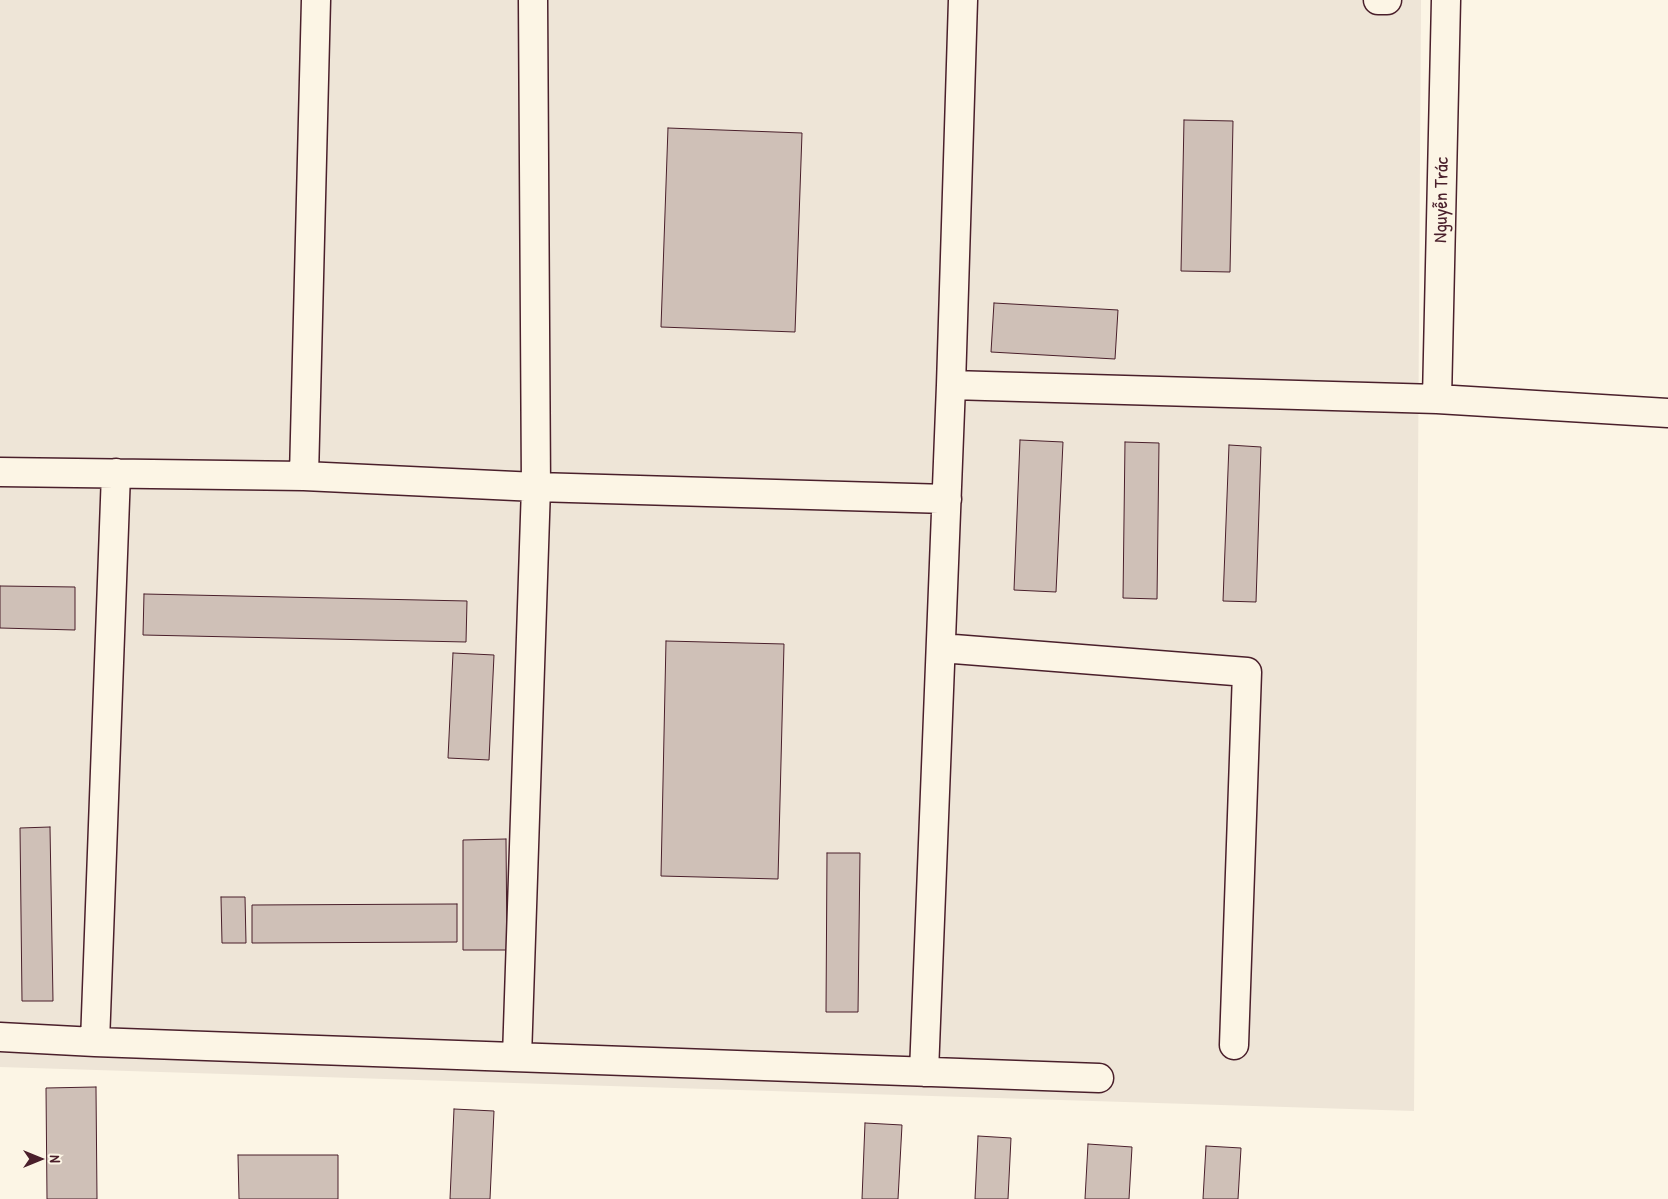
<!DOCTYPE html>
<meta charset="utf-8">
<style>
body{margin:0}
#map{position:relative;width:1668px;height:1199px;overflow:hidden;background:#fcf5e5;font-family:"Patrick Hand",sans-serif}
canvas{display:block}
.north{position:absolute;left:15px;top:1134px;width:50px;height:50px;-webkit-text-stroke:4px #fcf5e5;paint-order:stroke;rotate:90deg;font-size:14px;font-weight:700;line-height:20px;text-align:center;color:#4a1f2b}
.north::after{content:'';display:block;margin:auto;width:18px;height:22px;background:#4a1f2b;clip-path:polygon(50% 0,100% 100%,50% 72%,0 100%)}
</style>
<div id="map">
<canvas width="1668" height="1199"></canvas>
<div class="north">N</div>
</div>
<script>
const c = document.querySelector('canvas').getContext('2d');
c.lineJoin = 'round';
function paint(path, color) { c.fillStyle = color; c.fill(path, 'evenodd'); }
const shape = rows => new Path2D(rows.map(r => 'M' + r).join(''));
function stroke(path, color, width, dash) { c.strokeStyle = color; c.lineWidth = width; c.lineCap = dash ? 'butt' : 'round'; c.setLineDash(dash || []); c.stroke(path); }
function write(font, color, halo, rows, align = 'center') {
  c.font = font + ' "Patrick Hand",sans-serif'; c.lineWidth = 4; c.setLineDash([]); c.textBaseline = 'middle'; c.strokeStyle = halo; c.fillStyle = color; for (const [text, x, y, turn = 0] of rows) {
    c.save(); c.translate(x, y); c.rotate((+turn || 0) * Math.PI / 180); c.textAlign = isNaN(turn) ? turn : align; if (halo) c.strokeText(text, 0, 0); c.fillText(text, 0, 0); c.restore();
  }
}
const built = shape([
 [0,0,1421,0,1414,1111,0,1067]
]);
const building = shape([
 [1184,120,1233,121,1230,272,1181,271,1184,120],
 [668,128,802,133,795,332,661,327,668,128],
 [994,303,1118,310,1115,359,991,352,994,303],
 [1020,440,1063,442,1056,592,1014,590,1020,440],
 [1125,442,1159,443,1157,599,1123,598,1125,442],
 [1229,445,1261,447,1256,602,1223,601,1229,445],
 [0,586,75,587,75,630,0,628,0,586],
 [144,594,467,601,466,642,143,635,144,594],
 [666,641,784,644,778,879,661,876,666,641],
 [453,653,494,655,489,760,448,758,453,653],
 [50,827,53,1001,22,1001,20,828,50,827],
 [506,839,507,950,463,950,463,840,506,839],
 [827,853,860,853,858,1012,826,1012,827,853],
 [221,897,245,897,246,943,222,943,221,897],
 [457,904,457,942,252,943,252,905,457,904],
 [96,1087,97,1199,47,1199,46,1088,96,1087],
 [454,1109,494,1111,490,1199,450,1199,454,1109],
 [865,1123,902,1125,898,1199,862,1199,865,1123],
 [978,1136,1011,1138,1008,1199,975,1199,978,1136],
 [1088,1144,1132,1147,1129,1199,1085,1199,1088,1144],
 [1206,1146,1241,1148,1238,1199,1203,1199,1206,1146],
 [238,1155,338,1155,338,1199,239,1199,238,1155]
]);
const minor = shape([
 [1378,0,1387,0],
 [951,385,1437,399,1668,413],
 [1437,399,1446,0],
 [0,472,304,476,536,487,947,499],
 [304,476,316,0],
 [941,648,1247,672,1234,1045],
 [0,1037,95,1042,1099,1078],
 [95,1042,116,473],
 [517,1057,536,487,533,0],
 [924,1072,951,385,963,0]
]);
const streetNames = [
 ["Nguyễn Trác",1442,200,-89]
];
paint(built, '#eee5d7');
paint(building, '#cfc0b7');
stroke(building, '#4a1f2b', 1);
stroke(minor, '#4a1f2b', 31);
stroke(minor, '#fcf5e5', 28);
write('19px', '#4a1f2b', '#fcf5e5', streetNames);
</script>
